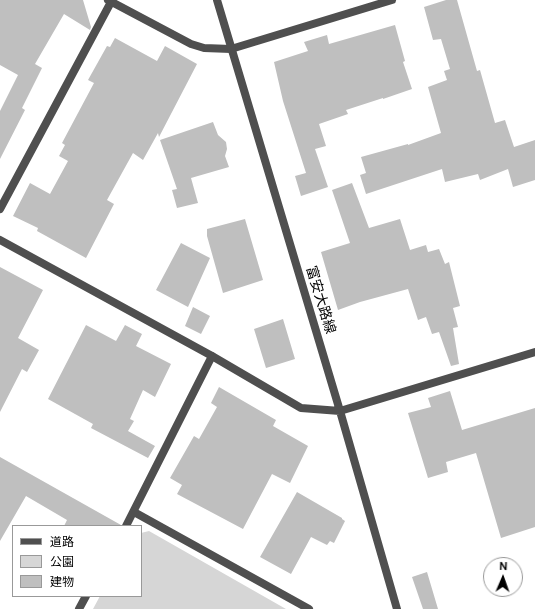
<!DOCTYPE html>
<meta charset="utf-8">
<style>
body{margin:0}
#map{position:relative;width:535px;height:609px;overflow:hidden;background:#fff;font-family:"DM Sans","Noto Sans JP",sans-serif}
canvas{display:block}
.legend{position:absolute;left:12px;top:525px;width:130px;height:72px;box-sizing:border-box;background:#fff;border:1px solid #999;margin:0;padding:5px 7px;list-style:none;font-size:12px;color:#000}
.legend li{display:flex;align-items:center;gap:8px;height:20px}
.legend b{width:20px;border:1px solid #999}
.north{position:absolute;left:483px;top:557px;width:40px;height:40px;box-sizing:border-box;background:#fff;border:1px solid #999;border-radius:50%;rotate:2deg;font-size:11px;font-weight:700;line-height:16px;text-align:center;color:#000}
.north::after{content:'';display:block;margin:auto;width:14px;height:18px;background:#000;clip-path:polygon(50% 0,100% 100%,50% 72%,0 100%)}
</style>
<div id="map">
<canvas width="535" height="609"></canvas>
<ul class="legend">
<li><b style="height:5px;background:#4f4f4f"></b>道路</li>
<li><b style="height:11px;background:#d6d6d6"></b>公園</li>
<li><b style="height:11px;background:#bfbfbf"></b>建物</li>
</ul>
<div class="north">N</div>
</div>
<script>
const c = document.querySelector('canvas').getContext('2d');
c.lineJoin = 'round';
function paint(path, color) { c.fillStyle = color; c.fill(path, 'evenodd'); }
const shape = rows => new Path2D(rows.map(r => 'M' + r).join(''));
function stroke(path, color, width, dash) { c.strokeStyle = color; c.lineWidth = width; c.lineCap = dash ? 'butt' : 'round'; c.setLineDash(dash || []); c.stroke(path); }
function write(font, color, halo, rows, align = 'center') {
  c.font = font + ' "DM Sans","Noto Sans JP",sans-serif'; c.lineWidth = 3; c.setLineDash([]); c.textBaseline = 'middle'; c.strokeStyle = halo; c.fillStyle = color; for (const [text, x, y, turn = 0] of rows) {
    c.save(); c.translate(x, y); c.rotate((+turn || 0) * Math.PI / 180); c.textAlign = isNaN(turn) ? turn : align; if (halo) c.strokeText(text, 0, 0); c.fillText(text, 0, 0); c.restore();
  }
}
const green = shape([
 [149,531,286,609,93,609,100,596,141,596,141,533]
]);
const building = shape([
 [0,0,83,0,91,27,90,30,64,14,35,64,42,68,22,108,25,110,0,159,0,111,18,75,0,65],
 [446,0,457,0,477,71,480,70,495,123,505,120,514,147,535,140,535,180,513,187,508,169,480,180,478,174,445,182,442,169,366,194,360,175,366,173,361,157,408,144,408,145,441,133,428,87,447,80,444,71,450,69,441,39,433,40,424,7],
 [395,25,405,61,403,62,412,89,383,99,383,98,346,110,348,114,319,124,326,146,315,149,328,187,301,196,295,176,306,173,283,101,274,62,308,51,304,42,327,35,329,44],
 [115,38,157,61,165,46,197,64,159,137,158,133,143,160,133,153,107,200,114,204,86,258,37,231,38,228,13,216,30,183,50,194,68,161,59,156,65,145,62,143,94,83,88,80,107,46,110,47],
 [213,122,218,135,226,142,227,149,225,156,229,167,191,178,198,203,177,208,172,190,177,189,160,140],
 [352,183,369,228,400,219,410,250,426,245,428,252,439,249,445,264,449,262,460,306,453,308,458,327,453,328,459,364,451,366,439,332,432,334,426,317,418,320,408,289,360,302,338,310,321,252,350,243,332,190],
 [245,219,263,280,223,293,207,236,207,229],
 [181,243,210,258,188,307,156,290],
 [0,267,43,290,18,338,39,350,27,372,22,369,0,412],
 [193,307,210,316,201,334,185,326],
 [283,319,295,359,266,368,254,329],
 [86,325,116,341,125,325,142,334,136,346,171,364,155,397,143,390,130,419,134,421,128,431,155,446,148,458,91,428,93,424,48,399],
 [219,387,276,420,273,426,308,446,290,483,272,474,243,529,177,494,182,485,170,478,194,436,199,439,217,407,211,403],
 [450,391,462,430,535,408,535,527,501,538,476,453,446,462,448,472,428,478,408,413,431,407,428,398],
 [0,457,121,525,121,526,64,526,67,520,26,496,0,541],
 [297,492,342,518,342,519,345,521,334,543,330,541,327,545,311,537,291,574,260,557],
 [427,572,438,609,423,609,412,577]
]);
const minor = shape([
 [108,0,191,44,204,48,231,49,392,0],
 [0,209,111,2],
 [134,512,309,609],
 [126,526,212,356],
 [79,609,86,596]
]);
const tertiary = shape([
 [217,0,340,411,397,609],
 [0,240,212,356,301,408,340,411,535,352]
]);
const streetNames = [
 ["富安大路線",320,300,73]
];
paint(green, '#d6d6d6');
paint(building, '#bfbfbf');
stroke(minor, '#4f4f4f', 8);
stroke(tertiary, '#4f4f4f', 8);
write('14px', '#000', '#fff', streetNames);
</script>
